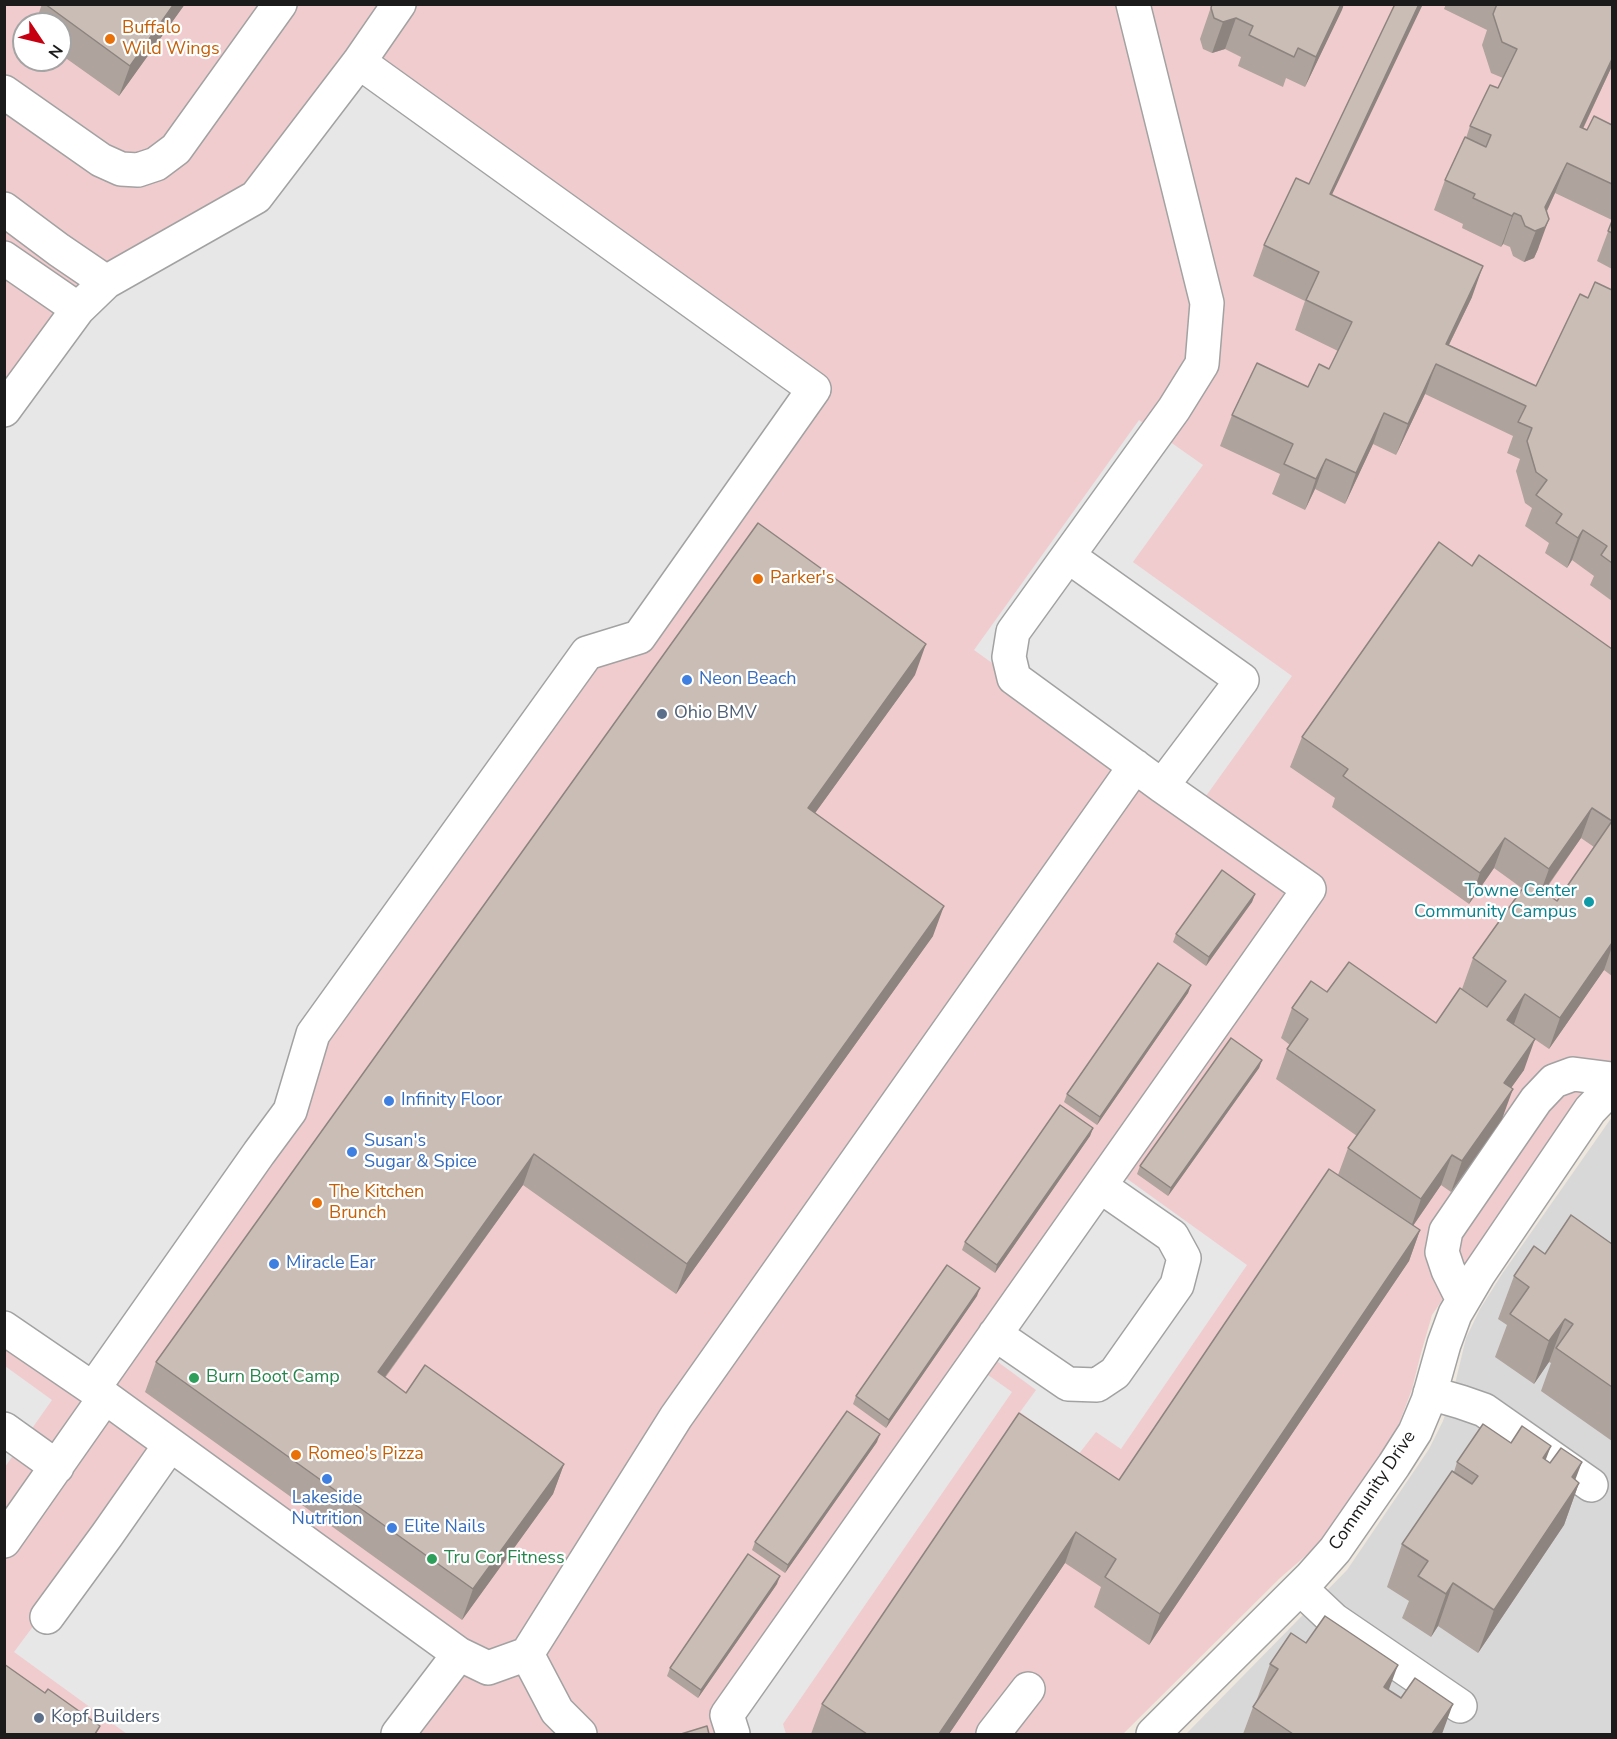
<!DOCTYPE html>
<style>
body{margin:0}
#map{position:relative;width:1617px;height:1739px;overflow:hidden;background:#eee8df;font-family:"Nunito Sans",sans-serif}
canvas{display:block}
.frame{position:absolute;inset:0;border:6px solid #1b1b1b;pointer-events:none}
.north{position:absolute;left:12px;top:12px;width:60px;height:60px;box-sizing:border-box;background:#fff;border:2px solid #a4a4a4;border-radius:50%;rotate:125deg;font-size:16px;font-weight:700;line-height:24px;text-align:center;color:#1b1b1b}
.north::after{content:'';display:block;margin:auto;width:21px;height:27px;background:#c60011;clip-path:polygon(50% 0,100% 100%,50% 72%,0 100%)}
</style>
<div id="map">
<canvas width="1617" height="1739"></canvas>
<div class="frame"></div>
<div class="north">N</div>
</div>
<script>
const c = document.querySelector('canvas').getContext('2d');
c.lineJoin = 'round';
function paint(path, color) { c.fillStyle = color; c.fill(path, 'evenodd'); }
const shape = rows => new Path2D(rows.map(r => 'M' + r).join(''));
function stroke(path, color, width, dash) { c.strokeStyle = color; c.lineWidth = width; c.lineCap = dash ? 'butt' : 'round'; c.setLineDash(dash || []); c.stroke(path); }
function write(font, color, halo, rows, align = 'center') {
  c.font = font + ' "Nunito Sans",sans-serif'; c.lineWidth = 4.5; c.setLineDash([]); c.textBaseline = 'middle'; c.strokeStyle = halo; c.fillStyle = color; for (const [text, x, y, turn = 0] of rows) {
    c.save(); c.translate(x, y); c.rotate((+turn || 0) * Math.PI / 180); c.textAlign = isNaN(turn) ? turn : align; if (halo) c.strokeText(text, 0, 0); c.fillText(text, 0, 0); c.restore();
  }
}
const residential = shape([
 [1612,1117,1612,1734,1186,1734,1347,1570,1429,1449,1443,1421,1454,1388,1466,1338,1480,1309,1502,1274]
]);
const commercial = shape([
 [5,5,1612,5,1612,1061,1578,1100,1432,1315,1421,1353,1412,1389,1399,1424,1377,1461,1348,1504,1318,1545,1280,1578,1123,1734,5,1734],
 [24,24,60,24,60,60,24,60]
]);
const parking = shape([
 [359,62,814,389,639,637,587,654,313,1034,290,1111,93,1389,5,1328,5,410,78,309,256,197],
 [1139,420,1203,465,1133,562,1292,676,1196,810,974,650],
 [1112,1168,1247,1265,1121,1449,1096,1432,1078,1455,1020,1412,1036,1390,983,1351],
 [974,1365,1012,1392,783,1724,786,1734,733,1734],
 [5,1366,52,1400,5,1467],
 [170,1448,455,1656,406,1734,127,1734,14,1652,100,1536]
]);
const minor = shape([
 [4,92,101,160,121,169,138,170,156,164,176,149,280,4],
 [4,209,59,250,106,282],
 [4,258,78,309],
 [4,410,78,309,106,282,256,197,359,62,399,4],
 [1068,556,1242,680,1162,786],
 [1463,1300,1448,1270,1442,1252,1446,1231,1536,1100,1554,1081,1573,1074,1612,1079],
 [4,1328,105,1397,459,1654,488,1668,527,1654,676,1417,1135,766],
 [995,1334,1068,1384,1097,1385,1115,1373,1177,1285,1184,1258,1172,1236,1100,1186],
 [93,1389,259,1153,290,1111,313,1034,587,653,639,637,814,389,359,62],
 [1430,1393,1461,1402,1484,1410,1591,1485],
 [4,1429,57,1467],
 [4,1541,105,1397],
 [1300,1588,1334,1620,1460,1706],
 [47,1617,107,1535,170,1445],
 [527,1654,557,1711,580,1734],
 [398,1734,459,1654],
 [733,1734,727,1715,1309,889,1162,786,1014,678,1009,657,1013,632,1174,409,1202,364,1207,303,1133,4],
 [993,1734,1028,1689],
 [1153,1734,1311,1577,1335,1550,1394,1465,1415,1432,1428,1401,1444,1344,1455,1314,1478,1275,1590,1110,1612,1087]
]);
const wall = shape([
 [42,4,185,4,119,96,60,54,60,24,35,24],
 [1212,4,1344,4,1305,87,1286,78,1283,87,1238,66,1241,57,1225,49,1212,53,1203,49,1200,39],
 [1446,4,1612,4,1612,66,1583,129,1587,130,1612,125,1612,220,1555,193,1547,211,1538,249,1534,258,1524,262,1513,256,1510,247,1503,244,1501,247,1462,228,1463,224,1434,210,1445,180,1466,138,1470,126,1498,88,1503,78,1491,73,1482,45,1487,30,1444,9],
 [1309,184,1332,195,1472,297,1449,345,1536,386,1588,298,1612,290,1612,601,1590,585,1594,576,1572,560,1567,568,1545,553,1549,543,1525,526,1532,508,1525,503,1516,471,1520,459,1507,453,1513,436,1425,394,1396,455,1373,444,1345,504,1315,489,1305,510,1272,494,1280,474,1220,446,1232,415,1308,387,1329,369,1338,351,1295,330,1305,301,1253,276,1264,245],
 [1612,221,1612,269,1597,261],
 [1472,566,1612,649,1612,976,1604,970,1549,1049,1514,1025,1524,1070,1511,1088,1502,1119,1451,1192,1441,1185,1413,1226,1420,1230,1409,1261,1149,1645,1094,1607,1101,1587,1065,1563,949,1734,811,1734,822,1704,1119,1480,1338,1175,1348,1148,1357,1136,1276,1079,1287,1049,1290,1045,1281,1038,1292,1008,1327,992,1436,1023,1488,1007,1462,989,1473,958,1523,889,1494,868,1469,904,1332,807,1335,798,1290,767,1302,737],
 [1581,838,1594,847,1557,901,1544,892],
 [915,675,815,813,933,936,676,1294,523,1185,385,1378,406,1393,564,1464,553,1494,462,1620,145,1392,156,1362],
 [1255,894,1252,902,1206,966,1173,942,1176,934],
 [1191,985,1188,993,1097,1125,1064,1102,1067,1094],
 [1262,1060,1259,1068,1168,1196,1137,1174,1140,1166],
 [1093,1128,1090,1136,995,1273,962,1250,965,1242],
 [1612,1244,1612,1441,1541,1391,1551,1363,1549,1362,1534,1384,1495,1357,1507,1325,1498,1319,1514,1276,1545,1254],
 [977,1296,886,1428,853,1404,856,1396],
 [877,1442,785,1573,752,1550,755,1542],
 [1511,1443,1546,1460,1579,1483,1564,1525,1478,1653,1438,1626,1431,1637,1402,1618,1409,1601,1387,1587,1402,1544,1454,1472,1457,1462],
 [777,1584,698,1698,667,1676,670,1668],
 [1306,1643,1389,1690,1442,1734,1243,1734,1253,1707,1256,1702,1270,1664]
]);
const shadedWall = shape([
 [174,4,185,4,119,96,130,66],
 [1341,4,1344,4,1342,10,1305,87,1316,57],
 [1419,4,1423,4,1318,224,1330,194],
 [1236,18,1225,49,1212,53,1223,22],
 [1612,59,1612,66,1569,158,1580,127],
 [1567,163,1555,193,1538,230,1549,219,1538,249,1534,258,1524,262,1545,207],
 [1514,213,1503,244,1501,247,1512,216],
 [1483,266,1472,297,1439,365,1446,344],
 [1436,364,1425,394,1396,455,1408,424],
 [1384,413,1373,444,1345,504,1356,473],
 [1326,459,1315,489,1305,510,1316,479],
 [1583,530,1572,560,1567,568,1578,538],
 [926,644,915,675,797,838,808,808],
 [1592,808,1581,838,1538,899,1549,869],
 [1505,838,1494,868,1469,904,1480,873],
 [1255,894,1252,902,1206,966,1209,957],
 [944,906,933,936,676,1294,687,1264],
 [1612,943,1612,947,1604,970,1549,1049,1560,1018],
 [1191,985,1188,993,1097,1125,1100,1117],
 [1525,994,1514,1024,1496,1050,1507,1020],
 [1535,1039,1524,1070,1493,1113,1504,1083],
 [1262,1060,1259,1068,1168,1196,1171,1188],
 [1513,1089,1502,1119,1451,1192,1462,1161],
 [1093,1128,1090,1136,995,1273,997,1265],
 [534,1154,523,1185,366,1403,378,1372],
 [1452,1155,1441,1185,1410,1230,1421,1199],
 [1420,1230,1409,1261,1149,1645,1160,1614],
 [980,1288,977,1296,886,1428,889,1420],
 [1565,1319,1549,1362,1534,1384,1549,1341],
 [880,1434,877,1442,785,1573,788,1565],
 [1551,1446,1535,1488,1543,1458],
 [1582,1462,1568,1499,1579,1483,1564,1525,1478,1653,1494,1610,1572,1477],
 [564,1464,553,1494,462,1620,473,1589],
 [1076,1532,1065,1563,949,1734,939,1734],
 [780,1576,777,1584,698,1698,701,1690],
 [1453,1583,1438,1626,1431,1637,1446,1594],
 [1398,1665,1382,1708,1384,1687],
 [1453,1704,1442,1734,1432,1734]
]);
const building = shape([
 [45,4,174,4,130,66,45,4],
 [1212,4,1341,4,1316,57,1298,48,1294,57,1249,35,1253,26,1236,18,1223,22,1214,18,1211,8,1212,4],
 [1395,4,1419,4,1330,194,1483,266,1446,344,1536,386,1580,294,1588,298,1595,282,1612,290,1612,563,1601,555,1607,546,1583,530,1578,538,1556,523,1562,514,1536,495,1547,480,1536,472,1527,441,1532,428,1518,422,1526,406,1436,364,1408,424,1384,413,1356,473,1326,459,1316,479,1284,464,1293,444,1232,415,1257,363,1308,387,1319,364,1329,369,1352,322,1306,300,1319,272,1264,245,1296,178,1309,184,1395,4],
 [1497,4,1612,4,1612,59,1580,127,1587,130,1594,116,1612,125,1612,184,1567,163,1545,207,1549,219,1545,227,1535,231,1525,226,1521,216,1514,213,1512,216,1473,198,1475,194,1445,180,1465,137,1486,147,1491,135,1470,126,1490,85,1498,88,1517,49,1502,42,1493,14,1497,4],
 [1612,221,1612,233,1608,231,1612,221],
 [758,523,926,644,808,808,944,906,687,1264,534,1154,378,1372,406,1393,425,1365,564,1464,473,1589,156,1362,758,523],
 [1439,542,1472,566,1479,555,1612,649,1612,943,1560,1018,1525,994,1507,1020,1535,1039,1504,1083,1513,1089,1462,1161,1452,1155,1421,1199,1348,1148,1375,1110,1287,1049,1308,1019,1292,1008,1311,981,1327,992,1349,962,1436,1023,1460,988,1487,1007,1506,981,1473,958,1528,881,1557,901,1612,821,1592,808,1549,869,1505,838,1480,873,1343,776,1348,769,1302,737,1439,542],
 [1222,870,1255,894,1209,957,1176,934,1222,870],
 [1158,963,1191,985,1100,1117,1067,1094,1158,963],
 [1231,1038,1262,1060,1171,1188,1140,1166,1231,1038],
 [1060,1105,1093,1128,997,1265,965,1242,1060,1105],
 [1329,1169,1420,1230,1160,1614,1105,1577,1116,1559,1076,1532,939,1734,867,1734,822,1704,1019,1413,1119,1480,1329,1169],
 [1571,1215,1612,1244,1612,1387,1556,1348,1573,1324,1565,1319,1549,1341,1510,1314,1529,1287,1514,1276,1534,1246,1545,1254,1571,1215],
 [947,1265,980,1288,889,1420,856,1396,947,1265],
 [847,1411,880,1434,788,1565,755,1542,847,1411],
 [1483,1424,1511,1443,1522,1426,1551,1446,1543,1458,1550,1463,1561,1448,1582,1462,1572,1477,1579,1483,1494,1610,1453,1583,1446,1594,1418,1576,1428,1561,1402,1544,1452,1471,1472,1484,1478,1476,1457,1462,1483,1424],
 [748,1554,780,1576,701,1690,670,1668,748,1554],
 [1325,1616,1398,1665,1384,1687,1401,1698,1415,1678,1453,1704,1432,1734,1293,1734,1253,1707,1278,1669,1270,1664,1291,1633,1306,1643,1325,1616],
 [4,1664,45,1693,48,1689,100,1726,95,1734,96,1734,4,1734,4,1664],
 [707,1726,709,1734,681,1734,707,1726]
]);
const markers = [
 [110,39,6,"#e8710a"],
 [758,579,6,"#e8710a"],
 [687,680,6,"#3f7fe0"],
 [662,714,6,"#5c6f8a"],
 [1589,902,6,"#0f9aa8"],
 [389,1101,6,"#3f7fe0"],
 [352,1152,6,"#3f7fe0"],
 [317,1203,6,"#e8710a"],
 [274,1264,6,"#3f7fe0"],
 [194,1378,6,"#2e9e5b"],
 [296,1455,6,"#e8710a"],
 [327,1479,6,"#3f7fe0"],
 [392,1528,6,"#3f7fe0"],
 [432,1559,6,"#2e9e5b"],
 [39,1718,6,"#5c6f8a"]
];
const foodNames = [
 ["Buffalo",122,29],
 ["Wild Wings",122,50],
 ["Parker's",770,579],
 ["The Kitchen",329,1193],
 ["Brunch",329,1214],
 ["Romeo's Pizza",308,1455]
];
const shopNames = [
 ["Neon Beach",699,680],
 ["Infinity Floor",401,1101],
 ["Susan's",364,1142],
 ["Sugar & Spice",364,1163],
 ["Miracle Ear",286,1264],
 ["Lakeside",327,1499,"center"],
 ["Nutrition",327,1520,"center"],
 ["Elite Nails",404,1528]
];
const serviceNames = [
 ["Ohio BMV",674,714],
 ["Kopf Builders",51,1718]
];
const cultureNames = [
 ["Towne Center",1577,892],
 ["Community Campus",1577,913]
];
const leisureNames = [
 ["Burn Boot Camp",206,1378],
 ["Tru Cor Fitness",444,1559]
];
const streetNames = [
 ["Community Drive",1373,1491,-56]
];
paint(residential, '#d9d8d8');
paint(commercial, '#f1ccce');
paint(parking, '#e7e7e7');
stroke(minor, '#a2a2a2', 36);
stroke(minor, '#fff', 33);
paint(wall, '#aea39d');
paint(shadedWall, '#8d847f');
paint(building, '#cabdb6');
stroke(building, '#8d847f', 1.5);
for (const [x, y, r, color] of markers) { const dot = new Path2D(); dot.arc(x, y, r, 0, 2 * Math.PI); c.fillStyle = color; c.fill(dot); stroke(dot, '#fff', 2); }
write('18px', '#c56008', '#fff', foodNames, 'left');
write('18px', '#366cbe', '#fff', shopNames, 'left');
write('18px', '#4e5e75', '#fff', serviceNames, 'left');
write('18px', '#0d838f', '#fff', cultureNames, 'right');
write('18px', '#27864d', '#fff', leisureNames, 'left');
write('18px', '#1b1b1b', '#fff', streetNames);
</script>
